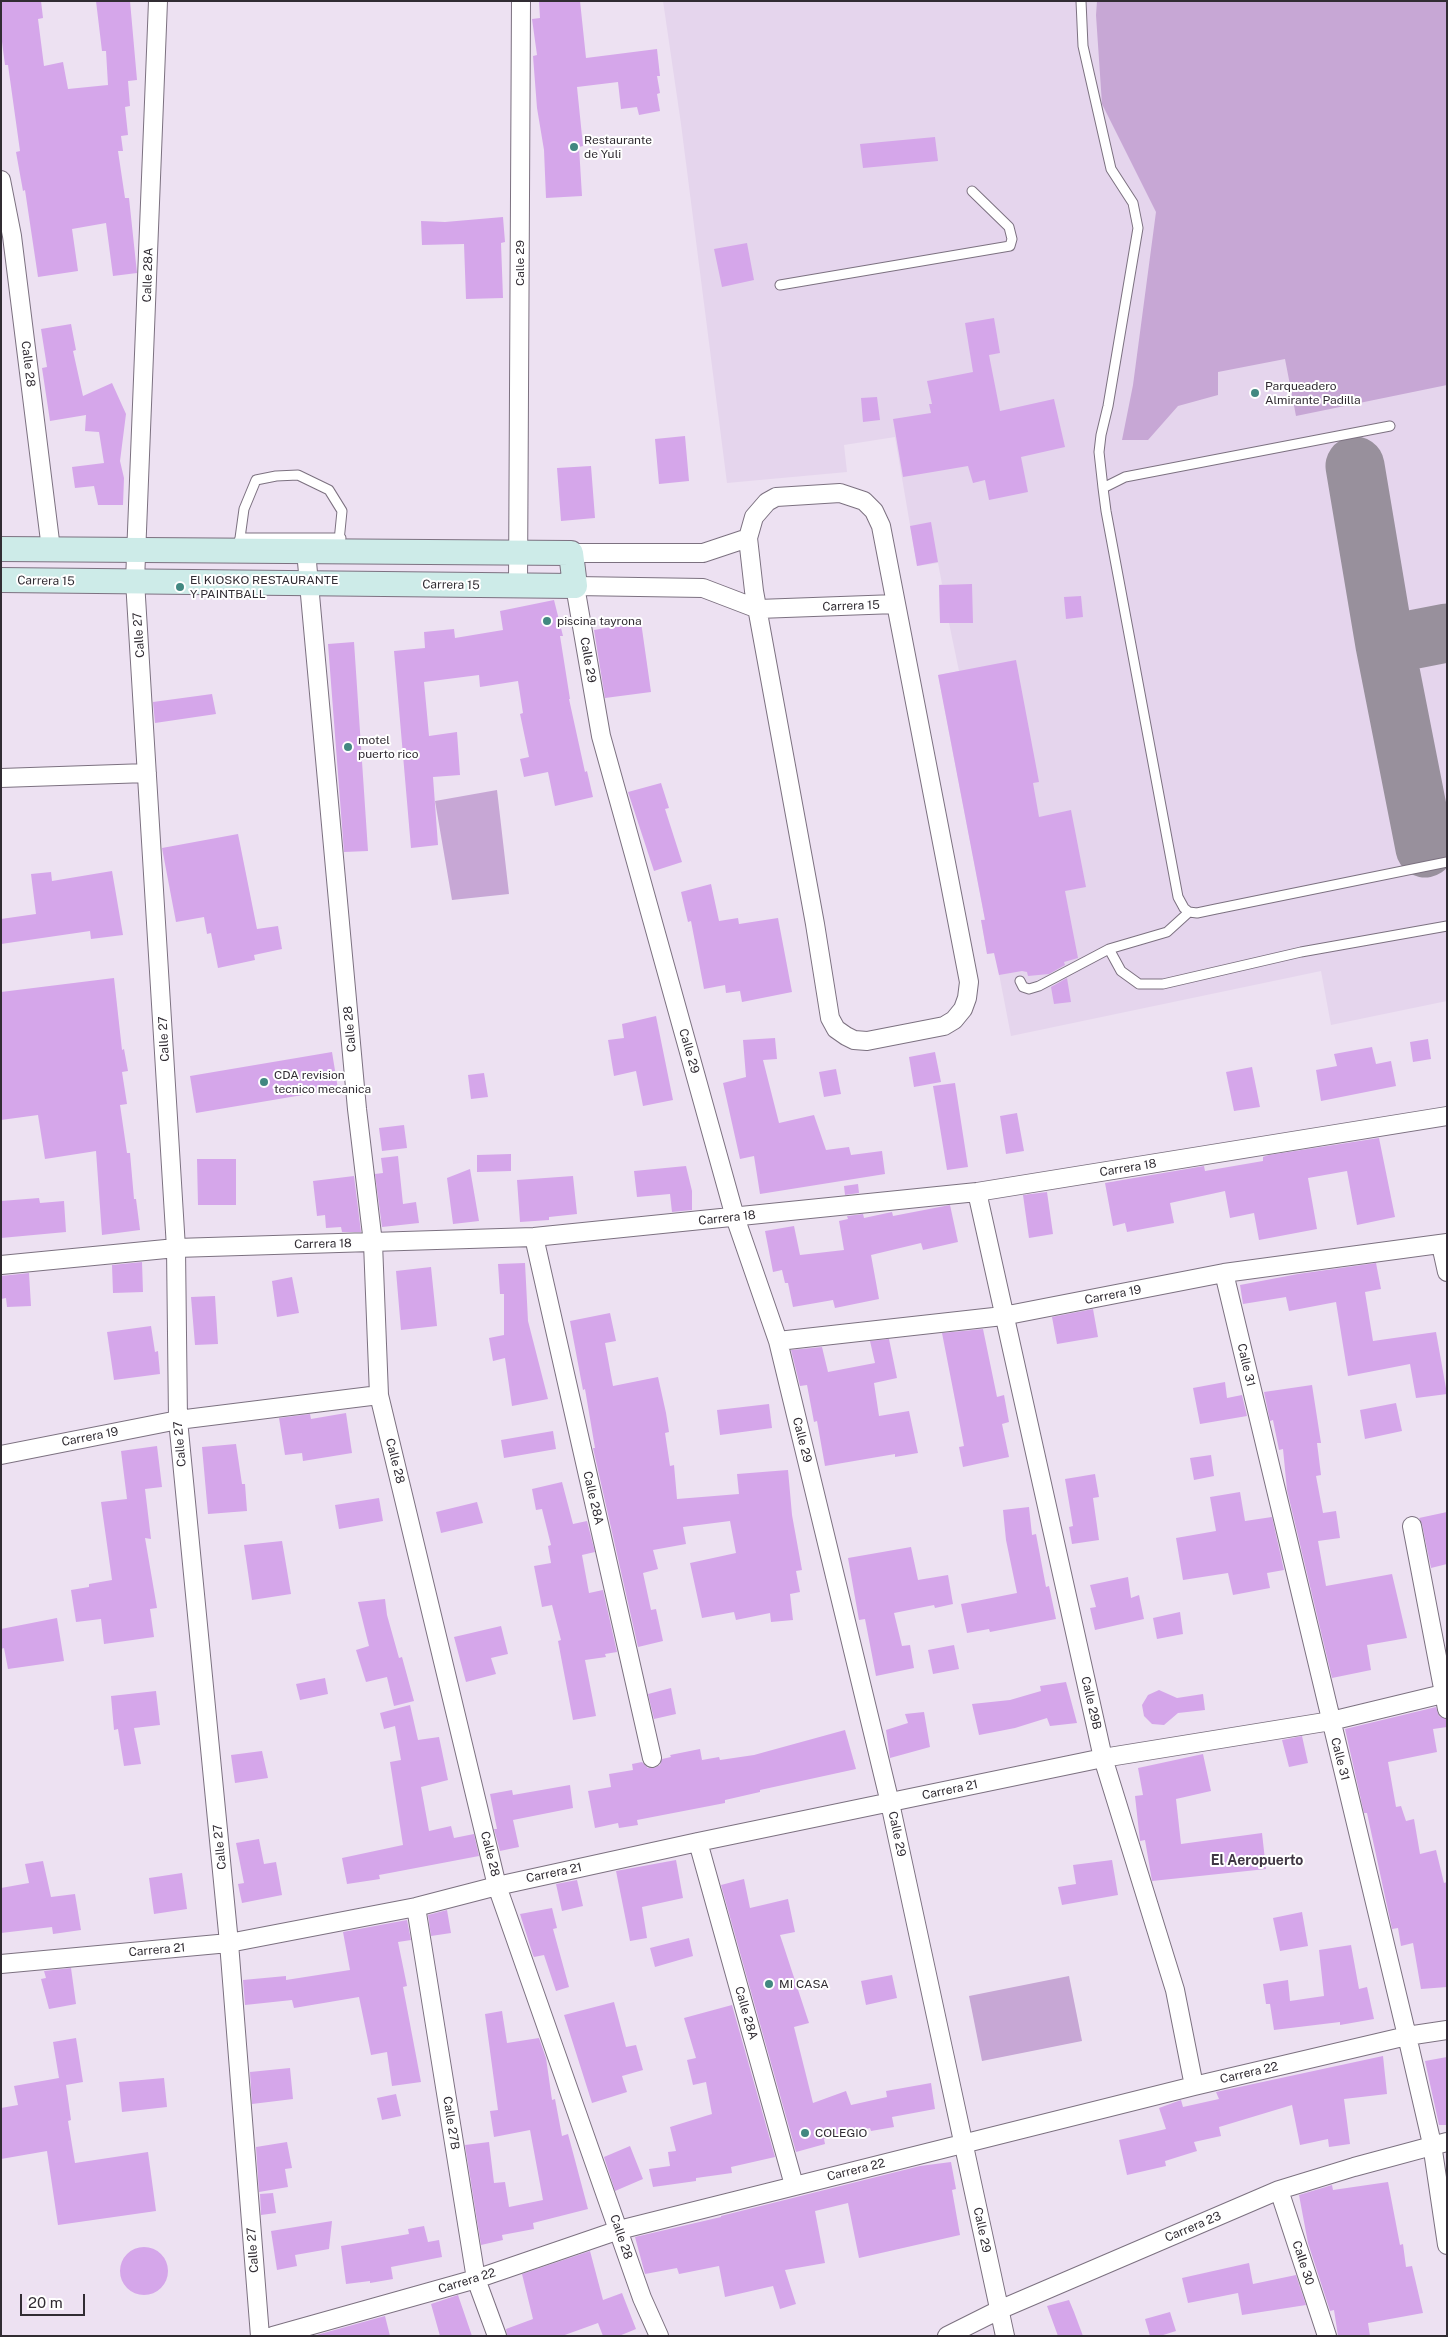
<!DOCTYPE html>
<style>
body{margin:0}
#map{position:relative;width:1448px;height:2337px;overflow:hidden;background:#ede1f2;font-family:"Public Sans",sans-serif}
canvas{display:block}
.frame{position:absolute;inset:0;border:2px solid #312c33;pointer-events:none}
.scale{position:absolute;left:20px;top:2294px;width:65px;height:22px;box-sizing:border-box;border:2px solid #312c33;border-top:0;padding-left:6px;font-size:15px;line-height:18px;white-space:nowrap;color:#312c33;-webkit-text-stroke:4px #fff;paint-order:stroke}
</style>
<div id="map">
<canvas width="1448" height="2337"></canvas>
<div class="frame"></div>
<div class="scale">20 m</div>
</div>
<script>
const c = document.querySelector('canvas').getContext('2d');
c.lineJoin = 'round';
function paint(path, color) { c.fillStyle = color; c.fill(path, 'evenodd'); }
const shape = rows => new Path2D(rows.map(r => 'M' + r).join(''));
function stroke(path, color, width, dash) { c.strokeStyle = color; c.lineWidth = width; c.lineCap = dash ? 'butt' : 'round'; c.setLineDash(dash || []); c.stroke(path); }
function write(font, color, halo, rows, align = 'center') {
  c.font = font + ' "Public Sans",sans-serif'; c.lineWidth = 4; c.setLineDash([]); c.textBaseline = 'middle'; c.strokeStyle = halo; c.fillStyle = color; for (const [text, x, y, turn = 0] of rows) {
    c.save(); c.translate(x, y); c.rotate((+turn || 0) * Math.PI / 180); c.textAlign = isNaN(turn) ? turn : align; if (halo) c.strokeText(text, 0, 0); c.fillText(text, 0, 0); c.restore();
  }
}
const built = shape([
 [663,1,1447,1,1447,1001,1331,1025,1321,971,1011,1036,995,953,987,954,981,920,985,919,938,675,959,671,949,623,940,623,939,585,942,584,938,563,917,566,895,437,844,445,847,472,727,483,681,124]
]);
const green = shape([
 [1097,1,1447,1,1447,385,1296,416,1285,359,1218,372,1218,395,1178,406,1148,440,1122,440,1133,385,1156,212,1102,104,1096,15],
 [497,790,509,894,452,900,435,801],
 [1069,1976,1082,2041,982,2061,969,1996]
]);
const taxiway = shape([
 [1355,466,1385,645,1425,848],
 [1385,645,1447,633]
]);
const building = shape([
 [1,1,41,1,43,18,38,19,44,66,63,62,68,89,108,85,106,51,102,51,96,1,130,1,137,80,128,81,130,106,125,107,128,135,121,136,123,151,118,151,125,198,129,198,137,273,113,276,106,223,72,229,78,271,38,277,25,190,23,191,16,152,20,151,8,65,5,65,1,34],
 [539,1,580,1,586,58,657,49,660,76,657,76,660,93,657,94,660,111,639,115,637,107,621,109,618,82,577,87,583,146,579,147,582,196,546,198,544,150,537,108,533,56,537,55,532,19,540,18],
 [935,137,938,161,863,168,860,144],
 [503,217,505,242,501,243,503,298,466,299,464,244,422,245,421,221,445,222],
 [747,243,754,280,722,287,714,249],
 [994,318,1000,353,989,355,1000,411,1054,399,1065,447,1021,457,1028,492,989,500,985,480,973,483,968,466,903,477,893,419,931,413,929,404,932,404,927,381,973,372,965,323],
 [71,324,76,350,73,351,83,396,112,383,126,414,120,461,124,478,123,505,98,505,94,486,75,488,72,467,104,463,99,432,85,431,86,415,50,421,42,368,47,367,41,329],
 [877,397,880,420,863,422,861,398],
 [685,436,689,481,659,484,655,439],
 [591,466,595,518,561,521,557,468],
 [931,522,938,562,917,566,910,526],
 [972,584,973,623,940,623,939,585],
 [1081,596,1083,617,1066,619,1064,597],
 [554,600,563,636,560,636,570,699,569,699,585,772,587,771,593,797,555,806,548,772,524,777,520,759,529,757,520,714,523,713,518,681,480,687,479,675,424,682,429,736,457,732,460,775,433,777,438,845,411,848,394,651,425,648,424,632,454,629,455,638,503,630,500,611],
 [641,622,651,692,605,698,594,630],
 [354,642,368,851,344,852,328,644],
 [1016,660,1039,782,1033,783,1039,817,1071,810,1086,887,1065,891,1078,958,1064,962,1065,965,1049,974,1028,976,1027,972,1022,971,999,975,994,953,987,954,981,920,985,920,938,675],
 [212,694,216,714,155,723,153,702],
 [661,783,669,808,665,809,682,862,654,871,628,792],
 [238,834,257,929,278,926,282,949,254,955,255,960,218,968,211,933,207,934,204,917,176,922,162,848],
 [112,871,123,935,91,939,90,931,1,944,1,919,36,914,31,874,51,872,52,881],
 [711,884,719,921,738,918,739,924,778,918,792,992,742,1002,740,991,726,993,725,985,704,989,691,921,688,922,681,892],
 [114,978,122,1050,124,1049,128,1071,122,1072,127,1104,120,1105,127,1153,130,1153,134,1199,136,1199,140,1230,102,1235,96,1151,45,1159,38,1115,1,1120,1,992],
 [1067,978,1071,1002,1054,1004,1051,987],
 [656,1016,673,1100,643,1106,636,1071,614,1076,608,1040,624,1038,622,1024],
 [775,1038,777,1059,763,1060,779,1123,814,1115,826,1150,849,1147,851,1155,882,1151,885,1174,760,1194,754,1156,740,1159,723,1083,746,1077,743,1040],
 [1428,1039,1431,1059,1413,1062,1410,1042],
 [1372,1047,1376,1064,1391,1061,1396,1086,1321,1101,1316,1070,1337,1066,1334,1054],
 [332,1052,338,1089,196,1113,190,1076],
 [935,1052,941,1082,914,1087,909,1057],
 [1252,1067,1260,1107,1234,1111,1226,1072],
 [836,1069,841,1094,824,1097,819,1072],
 [484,1073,488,1097,471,1099,468,1075],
 [955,1083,968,1167,947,1170,933,1086],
 [1017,1113,1024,1151,1006,1154,1000,1116],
 [404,1125,407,1148,382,1151,379,1128],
 [1379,1138,1395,1217,1357,1225,1347,1171,1308,1178,1317,1229,1259,1240,1254,1213,1230,1218,1225,1191,1170,1203,1174,1223,1127,1232,1125,1223,1113,1226,1105,1183,1204,1166,1205,1171,1263,1161,1263,1157,1269,1155],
 [511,1154,511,1171,477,1172,477,1155],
 [398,1156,403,1204,416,1202,419,1223,382,1227,375,1174,383,1173,381,1158],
 [197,1159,236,1159,236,1205,198,1205],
 [686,1166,692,1191,692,1210,672,1212,670,1194,637,1197,634,1171],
 [470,1169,479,1221,453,1224,447,1178],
 [354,1176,361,1232,342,1232,341,1227,326,1228,325,1215,317,1216,313,1181],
 [573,1176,577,1214,549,1217,549,1220,520,1222,517,1180],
 [858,1184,859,1193,845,1195,844,1186],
 [1047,1192,1053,1234,1029,1238,1023,1195],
 [39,1198,40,1203,64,1201,66,1232,1,1238,1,1201],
 [950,1205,958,1242,923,1250,921,1243,871,1255,879,1299,835,1308,833,1300,793,1307,788,1283,785,1283,782,1270,773,1272,765,1231,794,1226,800,1255,844,1250,839,1221,848,1219,847,1216,863,1214,864,1218,892,1212,893,1216],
 [142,1262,143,1292,113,1293,112,1265],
 [525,1263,528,1321,548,1399,512,1406,505,1358,493,1361,489,1338,504,1335,504,1294,500,1294,498,1264],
 [1376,1263,1381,1289,1365,1292,1373,1341,1436,1332,1447,1394,1416,1398,1410,1364,1348,1376,1336,1302,1289,1311,1286,1297,1243,1304,1240,1285,1298,1274],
 [431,1267,437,1326,401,1330,396,1271],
 [29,1273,31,1306,7,1307,6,1298,1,1299,1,1276],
 [292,1277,299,1313,277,1317,272,1281],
 [215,1296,218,1344,195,1345,191,1297],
 [1093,1309,1098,1337,1057,1344,1052,1317],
 [610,1313,616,1341,605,1343,613,1386,658,1377,666,1413,669,1432,665,1433,670,1466,674,1465,677,1499,739,1494,737,1474,788,1470,792,1515,802,1570,796,1571,800,1592,790,1594,793,1620,771,1622,770,1613,736,1620,734,1612,702,1618,690,1563,736,1553,730,1521,683,1527,686,1544,653,1550,658,1569,643,1573,651,1610,656,1609,663,1641,638,1647,593,1448,595,1448,585,1389,583,1390,570,1321],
 [151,1326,155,1352,158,1351,160,1374,114,1380,107,1332],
 [983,1329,997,1397,1004,1395,1009,1422,1002,1424,1009,1457,963,1467,959,1447,964,1446,942,1333],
 [889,1339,897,1378,874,1383,879,1416,909,1411,918,1453,895,1457,895,1454,825,1466,817,1421,814,1422,807,1385,800,1386,791,1350,822,1347,828,1372,875,1363,870,1341],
 [1225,1382,1227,1398,1242,1395,1247,1416,1200,1424,1193,1388],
 [1312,1385,1321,1443,1317,1443,1321,1475,1316,1476,1323,1513,1336,1511,1340,1538,1318,1541,1326,1586,1392,1574,1407,1638,1367,1645,1371,1670,1332,1678,1287,1490,1283,1449,1279,1450,1273,1420,1270,1421,1264,1392],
 [1396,1403,1402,1431,1365,1439,1360,1410],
 [769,1404,772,1428,720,1435,717,1410],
 [346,1413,352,1453,303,1461,302,1453,285,1455,279,1418,310,1414,311,1419],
 [553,1431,556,1449,504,1458,501,1440],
 [236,1444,242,1484,245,1484,247,1511,208,1514,202,1447],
 [157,1446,162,1487,145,1489,151,1539,145,1538,157,1608,150,1609,154,1637,104,1644,101,1619,76,1622,71,1590,89,1587,89,1584,112,1580,101,1502,127,1499,121,1451],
 [1211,1455,1214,1476,1194,1480,1190,1458],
 [1095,1474,1099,1497,1093,1498,1099,1540,1072,1544,1069,1527,1073,1526,1065,1479],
 [562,1482,573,1524,587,1521,595,1552,582,1555,589,1593,603,1590,617,1652,605,1654,606,1657,585,1660,596,1716,573,1720,558,1641,561,1640,552,1605,542,1607,534,1566,551,1563,548,1546,551,1545,542,1509,536,1510,532,1489],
 [1240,1492,1245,1521,1272,1517,1284,1570,1267,1573,1270,1588,1233,1595,1228,1573,1183,1580,1176,1538,1216,1531,1210,1497],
 [379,1498,383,1521,339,1529,335,1505],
 [477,1502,483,1523,441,1533,436,1512],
 [1029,1507,1032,1535,1036,1534,1046,1587,1049,1586,1056,1619,990,1632,989,1629,967,1633,961,1604,1017,1593,1006,1540,1003,1510],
 [1447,1512,1447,1564,1431,1568,1422,1524,1419,1518],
 [282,1541,291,1594,252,1600,244,1545],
 [911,1547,918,1580,948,1575,953,1604,935,1608,934,1605,894,1613,902,1646,910,1645,914,1668,876,1676,865,1619,859,1620,848,1558],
 [1128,1577,1131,1598,1139,1595,1144,1619,1095,1630,1090,1608,1096,1607,1090,1585],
 [385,1599,387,1615,399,1658,402,1657,414,1701,394,1706,387,1677,366,1682,356,1650,369,1646,358,1602],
 [1180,1612,1183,1634,1157,1639,1153,1618],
 [57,1618,64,1661,8,1669,4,1648,1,1649,1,1629],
 [501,1626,508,1654,491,1658,496,1674,466,1682,454,1637],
 [954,1645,959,1669,933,1674,928,1650],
 [325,1678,328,1694,300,1700,296,1684],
 [1066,1682,1077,1723,1050,1726,1047,1718,1015,1728,979,1735,972,1704,1010,1700,1041,1691,1040,1686],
 [671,1688,676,1714,654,1719,648,1694],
 [1159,1690,1177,1698,1203,1694,1205,1710,1178,1713,1164,1725,1152,1724,1144,1716,1142,1705,1148,1695],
 [156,1691,160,1725,134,1728,141,1764,124,1766,118,1729,114,1730,111,1696],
 [410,1705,418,1740,439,1737,448,1780,421,1787,429,1831,451,1826,454,1838,474,1834,479,1856,379,1875,380,1879,347,1884,342,1858,403,1845,390,1762,401,1760,395,1726,384,1729,380,1713],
 [1436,1707,1439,1716,1447,1719,1447,1727,1433,1729,1437,1752,1388,1762,1396,1807,1401,1806,1406,1821,1414,1819,1420,1854,1436,1850,1444,1883,1447,1882,1447,1987,1421,1989,1413,1943,1401,1946,1398,1928,1392,1929,1367,1813,1364,1813,1345,1729],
 [924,1712,930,1747,890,1758,886,1730,908,1723,905,1714],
 [845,1730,856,1769,760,1790,760,1792,725,1800,725,1803,637,1820,638,1825,619,1828,618,1823,595,1828,588,1791,611,1787,609,1774,633,1770,632,1764,642,1762,648,1768,654,1768,660,1765,662,1759,671,1757,670,1755,700,1749,702,1760,719,1757,720,1760,754,1755],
 [1302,1736,1308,1763,1289,1767,1282,1740],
 [262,1751,268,1778,235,1783,231,1755],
 [1203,1754,1211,1791,1176,1799,1181,1844,1262,1833,1266,1869,1152,1881,1145,1840,1140,1841,1135,1796,1143,1795,1138,1768],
 [570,1785,573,1808,513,1820,519,1847,500,1851,494,1829,497,1829,490,1794,512,1790,513,1795],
 [259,1839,264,1864,276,1862,282,1895,242,1903,238,1884,244,1883,236,1843],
 [676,1860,683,1898,642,1907,647,1938,630,1941,616,1871],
 [1112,1860,1118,1895,1062,1905,1058,1887,1076,1884,1073,1865],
 [43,1861,51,1897,75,1894,81,1930,53,1934,52,1927,1,1933,1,1888,29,1883,25,1864],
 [182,1873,187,1909,154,1914,149,1878],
 [744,1879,750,1908,788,1899,795,1932,780,1935,809,2023,794,2027,813,2103,846,2091,851,2105,887,2097,886,2091,931,2083,935,2109,892,2117,894,2127,871,2131,870,2128,824,2139,825,2144,796,2152,721,1885],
 [577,1880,583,1906,562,1911,556,1884],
 [552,1908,557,1928,553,1929,569,1987,556,1991,544,1955,534,1957,533,1955,520,1914],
 [447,1910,451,1933,431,1936,428,1915],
 [1302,1912,1308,1946,1280,1951,1273,1918],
 [407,1920,411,1940,398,1942,407,1986,403,1987,421,2082,392,2086,387,2052,371,2055,359,1997,294,2008,292,2000,245,2005,243,1980,286,1976,286,1980,350,1970,343,1932],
 [689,1938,693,1956,655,1967,650,1948],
 [1351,1945,1359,1989,1367,1987,1374,2019,1340,2025,1340,2022,1274,2030,1270,2004,1266,2004,1263,1984,1288,1980,1290,2001,1324,1996,1319,1950],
 [71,1968,76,2004,49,2009,41,1979,46,1978,44,1971],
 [892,1975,897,1998,866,2005,861,1981],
 [614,2002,626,2047,636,2045,643,2070,622,2076,627,2092,592,2103,564,2015],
 [732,2005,775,2157,731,2167,732,2173,696,2178,696,2181,653,2187,649,2169,670,2166,668,2152,676,2151,670,2127,712,2114,706,2082,693,2085,687,2060,696,2058,684,2018],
 [502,2011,507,2043,539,2038,546,2058,552,2100,555,2099,562,2136,568,2134,588,2209,533,2223,534,2229,502,2235,503,2240,481,2245,465,2145,489,2142,494,2183,505,2182,509,2207,543,2200,530,2130,494,2137,490,2111,498,2110,485,2014],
 [76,2038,83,2082,66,2085,71,2120,68,2121,75,2163,148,2152,156,2211,58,2225,47,2151,1,2159,1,2108,18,2105,14,2086,59,2078,53,2042],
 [1383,2056,1387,2094,1344,2099,1350,2144,1329,2147,1328,2139,1300,2145,1292,2105,1219,2127,1221,2136,1194,2142,1197,2151,1165,2161,1166,2166,1127,2175,1119,2140,1166,2129,1159,2108,1181,2100,1183,2107,1219,2099,1216,2092],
 [1447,2057,1447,2125,1439,2125,1425,2061],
 [290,2068,293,2099,252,2104,250,2072],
 [164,2078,167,2107,122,2112,119,2082],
 [396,2094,401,2116,382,2120,377,2098],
 [287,2142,292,2168,285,2169,288,2187,259,2192,256,2147],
 [630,2146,643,2179,615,2191,604,2157],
 [951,2162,956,2189,952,2190,960,2235,859,2258,848,2203,815,2211,825,2263,785,2270,796,2304,780,2309,773,2286,725,2297,719,2266,679,2274,677,2268,645,2274,635,2237,721,2217,721,2216,920,2166],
 [1388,2182,1400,2245,1403,2244,1406,2267,1412,2266,1423,2313,1368,2323,1370,2336,1338,2336,1334,2310,1330,2311,1308,2243,1299,2195,1332,2185,1333,2190],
 [273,2193,276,2213,261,2215,260,2194],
 [332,2221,329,2249,295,2255,297,2266,277,2270,271,2231],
 [424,2226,428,2242,439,2240,442,2257,391,2267,393,2279,370,2283,370,2281,346,2284,341,2246,409,2234,408,2229],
 '120 2271a24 24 0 1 1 48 0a24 24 0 1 1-48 0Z',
 [590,2251,603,2300,622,2293,636,2329,619,2336,603,2336,598,2323,562,2336,507,2336,506,2329,533,2319,522,2274],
 [1249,2263,1253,2284,1296,2275,1306,2305,1242,2315,1238,2293,1188,2303,1182,2278],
 [458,2295,472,2336,440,2336,431,2304],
 [1069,2300,1074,2312,1083,2336,1058,2336,1047,2306],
 [1170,2312,1176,2331,1160,2336,1150,2336,1145,2319],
 [385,2316,390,2336,313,2336]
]);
const lane = shape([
 [1081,1,1083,46,1111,169,1133,203,1138,228,1108,406,1101,435,1099,452,1103,488],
 [780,285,1010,246,1012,239,1009,227,972,191],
 [1390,426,1125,477,1103,488,1106,511,1178,897,1184,908,1189,912,1197,913,1216,909,1447,862],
 [240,538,341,538],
 [236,550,240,538,244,509,256,480,276,476,298,475,329,490,342,511,338,551],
 [1109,949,1121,971,1139,984,1163,984,1301,952,1447,926],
 [1020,981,1023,987,1029,989,1039,986,1109,949,1167,932,1189,912]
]);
const street = shape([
 [158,1,135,581,176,1248,178,1420,229,1943,260,2336],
 [1,180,12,236,51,549],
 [840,493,864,501,874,511,881,526,969,982,967,998,963,1009,954,1020,944,1026,867,1041,854,1040,846,1036,836,1029,830,1018,815,924,754,591,748,538,754,517,767,502,776,497,840,493],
 [306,551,357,1109,373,1243,379,1395,497,1886,642,2298,659,2336],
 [571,553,703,553,748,538],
 [518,586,521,1],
 [896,604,758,609,703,588,575,586,601,736,735,1217,778,1341,890,1803,1005,2336],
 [1,778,147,773],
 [977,1192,1103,1758,1175,1990,1194,2086],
 [534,1237,652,1758],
 [1441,1245,1447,1272],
 [1,1265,176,1248,534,1237,977,1192,1447,1116],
 [1224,1273,1407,2036,1432,2144,1447,2245],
 [778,1341,1003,1316,1224,1273,1447,1243],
 [1,1455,178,1420,379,1395],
 [1412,1526,1447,1709],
 [698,1842,794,2185],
 [416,1907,476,2279,497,2336],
 [1,1964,229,1943,416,1907,497,1886,698,1842,1103,1758,1331,1721,1447,1693],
 [1279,2190,1327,2336],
 [273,2336,476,2279,619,2230,1194,2086,1407,2036,1447,2030],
 [947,2336,999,2310,1279,2190,1354,2167,1447,2142]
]);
const secondary = shape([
 [1,549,571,553,575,586,1,580]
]);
const markers = [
 [574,147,5,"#428881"],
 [1255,393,5,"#428881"],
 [180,587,5,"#428881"],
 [547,621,5,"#428881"],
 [348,747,5,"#428881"],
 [264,1082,5,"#428881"],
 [769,1984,5,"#428881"],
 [805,2133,5,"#428881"]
];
const poiNames = [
 ["Restaurante",584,140],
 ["de Yuli",584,154],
 ["Parqueadero",1265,386],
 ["Almirante Padilla",1265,400],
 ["El KIOSKO RESTAURANTE",190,580],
 ["Y PAINTBALL",190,594],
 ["piscina tayrona",557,621],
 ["motel",358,740],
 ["puerto rico",358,754],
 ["CDA revision",274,1075],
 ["tecnico mecanica",274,1089],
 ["MI CASA",779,1984],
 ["COLEGIO",815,2133]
];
const streetNames = [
 ["Calle 29",520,263,-90],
 ["Calle 28A",148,275,-88],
 ["Calle 28",28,364,83],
 ["Carrera 15",46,581,1],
 ["Carrera 15",451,585,1],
 ["Carrera 15",851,606,-2],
 ["Calle 27",139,635,-94],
 ["Calle 29",588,660,80],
 ["Calle 28",350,1029,-95],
 ["Calle 27",164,1039,-93],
 ["Calle 29",689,1051,74],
 ["Carrera 18",1128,1168,-9],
 ["Carrera 18",727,1218,-6],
 ["Carrera 18",323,1244,-1],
 ["Carrera 19",1113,1295,-11],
 ["Calle 31",1246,1365,77],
 ["Carrera 19",90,1437,-11],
 ["Calle 29",802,1440,76],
 ["Calle 27",180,1444,-95],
 ["Calle 28",395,1461,76],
 ["Calle 28A",593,1498,77],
 ["Calle 29B",1091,1703,77],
 ["Calle 31",1340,1759,76],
 ["Carrera 21",950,1790,-12],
 ["Calle 29",897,1834,78],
 ["Calle 27",220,1847,-96],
 ["Calle 28",490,1854,76],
 ["Carrera 21",554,1873,-12],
 ["Carrera 21",157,1950,-5],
 ["Calle 28A",746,2013,74],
 ["Carrera 22",1249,2073,-13],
 ["Calle 27B",451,2123,81],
 ["Carrera 22",856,2170,-14],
 ["Carrera 23",1193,2227,-23],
 ["Calle 29",982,2230,78],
 ["Calle 28",621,2237,71],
 ["Calle 27",253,2250,-94],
 ["Calle 30",1303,2263,72],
 ["Carrera 22",467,2281,-17]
];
const neighbourhoodNames = [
 ["El Aeropuerto",1257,1861]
];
paint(built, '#e5d5ed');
paint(green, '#c7a7d5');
stroke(taxiway, '#98909c', 59);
paint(building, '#d5a6ea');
stroke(lane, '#7c7180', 11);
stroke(street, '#7c7180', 20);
stroke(secondary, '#7c7180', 26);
stroke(lane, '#fff', 9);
stroke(street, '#fff', 18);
stroke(secondary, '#cdebe8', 24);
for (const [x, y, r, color] of markers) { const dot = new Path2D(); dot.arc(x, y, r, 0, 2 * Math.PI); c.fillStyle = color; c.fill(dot); stroke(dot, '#fff', 2); }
write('12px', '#312c33', '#fff', poiNames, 'left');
write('12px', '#312c33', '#fff', streetNames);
write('bold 14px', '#403644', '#fff', neighbourhoodNames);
</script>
